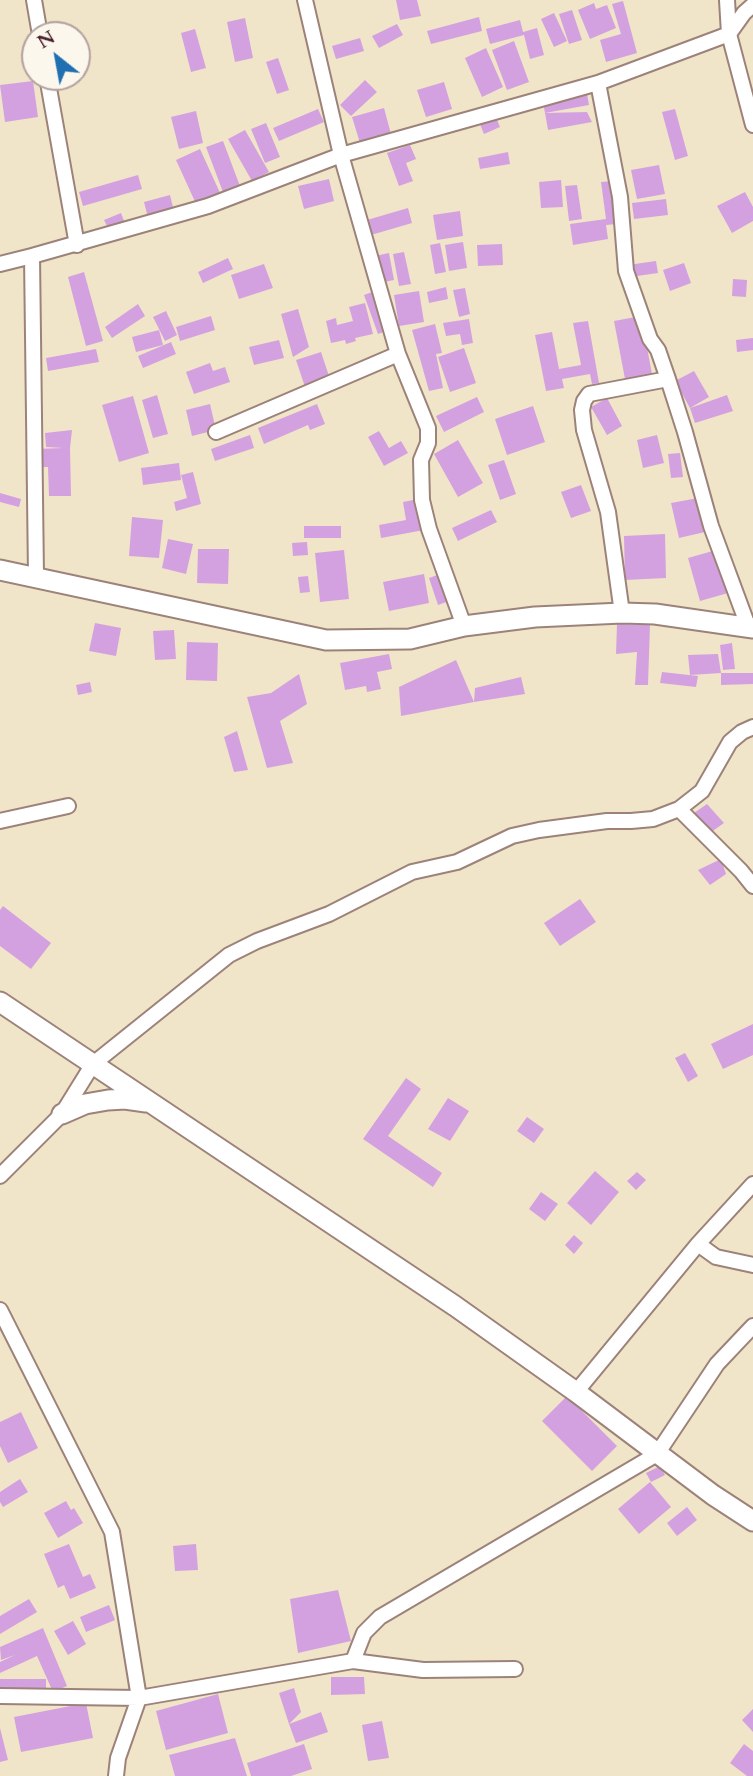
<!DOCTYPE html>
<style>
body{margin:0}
#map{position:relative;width:753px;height:1776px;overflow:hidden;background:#f0e5c8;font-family:Cardo,serif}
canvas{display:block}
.north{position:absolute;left:21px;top:21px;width:70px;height:70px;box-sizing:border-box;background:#fbf7ec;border:2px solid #b4a19f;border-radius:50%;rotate:329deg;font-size:19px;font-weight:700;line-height:28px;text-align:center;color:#4a1f2b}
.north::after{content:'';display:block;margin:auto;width:24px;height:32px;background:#1f6fb2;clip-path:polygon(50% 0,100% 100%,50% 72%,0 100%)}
</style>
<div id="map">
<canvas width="753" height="1776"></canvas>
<div class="north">N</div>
</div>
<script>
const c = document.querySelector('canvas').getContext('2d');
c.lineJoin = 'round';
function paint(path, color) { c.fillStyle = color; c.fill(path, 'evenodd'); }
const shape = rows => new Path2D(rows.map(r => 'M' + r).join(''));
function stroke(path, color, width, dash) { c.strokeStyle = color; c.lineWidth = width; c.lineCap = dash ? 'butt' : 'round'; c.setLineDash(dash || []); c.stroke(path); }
const building = shape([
 [396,0,417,0,421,16,400,20],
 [623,1,637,53,606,62,600,40,621,34,612,4],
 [594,3,596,9,607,5,616,28,590,39,578,10],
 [572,10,582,40,569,44,559,14],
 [554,13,567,41,554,47,541,19],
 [479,17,482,31,431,44,427,31],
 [245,18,253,58,235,62,227,22],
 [520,20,523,32,537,28,544,55,530,59,524,35,490,44,486,29],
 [397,24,403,35,379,48,372,36],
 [195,29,206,68,191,72,181,33],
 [360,38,364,51,336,59,332,46],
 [514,41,529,82,507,90,492,50],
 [486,48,503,87,482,97,465,58],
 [278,58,289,90,277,94,266,62],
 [365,80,377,92,351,116,340,105],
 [33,81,38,117,5,122,0,85],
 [444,82,452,109,426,117,417,90],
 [587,94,589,105,545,113,543,102],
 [384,108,391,134,360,143,352,117],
 [318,109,324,122,279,141,273,128],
 [675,109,688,156,675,160,662,112],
 [196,111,203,143,179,149,171,117],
 [587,112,592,122,548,130,545,113],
 [495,115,500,127,484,134,479,122],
 [266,123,280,157,265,163,251,129],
 [245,130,269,172,252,181,228,139],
 [223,141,240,186,223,192,206,147],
 [410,145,416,159,406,163,413,181,399,186,387,153],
 [200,149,221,195,197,206,176,160],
 [508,152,510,164,480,169,478,158],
 [659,165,665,194,637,199,631,170],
 [138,175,142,189,83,206,79,192],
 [329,179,334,201,304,209,298,186],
 [561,180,563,207,541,208,539,182],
 [613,181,617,224,606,225,608,239,573,245,570,224,606,219,601,182],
 [577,185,582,219,569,221,565,186],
 [745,192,753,207,753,221,732,233,717,206],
 [170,195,174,211,148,218,144,202],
 [666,199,668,215,634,219,632,203],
 [408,208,412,223,371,235,367,220],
 [460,211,463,236,437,240,433,215],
 [121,213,124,221,108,228,104,220],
 [463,242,467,268,449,271,445,245],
 [440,243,446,272,435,274,430,245],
 [502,244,503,265,478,266,477,245],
 [404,252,411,284,399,286,393,254],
 [389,253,394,280,379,283,375,256],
 [228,258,233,269,203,283,198,272],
 [656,261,658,273,630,277,628,265],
 [684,263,691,283,670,291,663,270],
 [264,264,273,288,239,299,231,275],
 [84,272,103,341,86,346,68,277],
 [733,279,747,280,746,297,732,296],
 [446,287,448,299,429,303,427,292],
 [465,288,470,314,459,317,453,290],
 [375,291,389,330,378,334,364,295],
 [419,291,424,322,399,326,394,295],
 [365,303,373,334,355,338,356,341,346,344,345,340,331,343,326,321,336,318,337,325,353,321,349,307],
 [138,304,145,316,112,338,105,327],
 [298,309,309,347,293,357,281,314],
 [166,311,177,335,165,341,153,317],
 [211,316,215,330,180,341,176,327],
 [641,316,652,374,625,379,614,321],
 [469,319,473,343,462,345,460,334,446,336,443,323],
 [588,321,599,383,592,384,590,374,562,379,564,388,546,391,535,335,552,332,559,369,581,365,573,323],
 [435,324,442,353,436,354,443,388,429,391,412,330],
 [159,330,163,345,136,352,132,337],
 [753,338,753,350,737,352,736,340],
 [279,340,284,358,254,365,249,347],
 [171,342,176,354,143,368,138,356],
 [464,348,476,383,450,392,438,357],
 [96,349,99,362,48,371,46,358],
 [321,352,330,379,305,387,296,360],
 [210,363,213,371,225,367,230,382,194,394,186,372],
 [694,371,709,397,690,408,727,395,733,411,695,423,690,408,675,381],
 [157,395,168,434,153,438,142,400],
 [133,396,149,453,119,462,102,405],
 [477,397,484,412,444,432,436,416],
 [607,398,622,426,607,435,591,407],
 [210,404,216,430,192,436,186,410],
 [317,404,325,424,310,430,308,425,264,444,258,428],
 [533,406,545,442,507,455,495,419],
 [72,430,70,448,71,496,49,496,48,467,36,467,35,449,63,448,46,447,45,433],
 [379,431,389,448,401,441,408,453,384,466,368,437],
 [250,435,254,448,215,461,211,449],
 [657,435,664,463,643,468,637,440],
 [458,440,483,483,458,497,434,454],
 [680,453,683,477,671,478,668,454],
 [504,460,516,494,500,500,488,465],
 [179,463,181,480,143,485,141,468],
 [193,472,201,504,176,511,174,502,187,498,181,475],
 [581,485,591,511,571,518,561,492],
 [0,493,21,499,19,507,0,502],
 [698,498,705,532,679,538,671,503],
 [418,499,424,530,381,538,379,525,406,520,403,502],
 [491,510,497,522,458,541,452,528],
 [132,517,163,520,159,558,129,556],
 [304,526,341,526,341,538,304,538],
 [665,534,666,578,625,580,624,536],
 [168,539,193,544,186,574,162,568],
 [307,542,308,555,293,556,292,543],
 [198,549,229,549,228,584,197,583],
 [344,550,349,599,320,602,315,553],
 [716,550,728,593,700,601,688,558],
 [443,573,452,600,438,605,429,578],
 [424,574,429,603,389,611,383,582],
 [308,576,310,592,300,593,298,577],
 [95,623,121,628,116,656,89,651],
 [617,624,650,625,648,685,635,685,637,652,616,654],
 [174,630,176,659,155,660,153,631],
 [187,642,218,643,217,681,186,680],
 [732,643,735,669,723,670,720,645],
 [389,654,392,669,377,672,381,689,367,692,366,686,345,690,340,663],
 [718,654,721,673,690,675,688,655],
 [456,660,474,702,401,716,399,687],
 [662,672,698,676,696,687,660,683],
 [721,673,753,673,753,684,721,685],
 [299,674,307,704,280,721,293,763,267,768,247,697,271,693],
 [521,677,525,694,474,702,475,688],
 [90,682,92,692,78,695,76,685],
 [237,731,248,770,234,772,224,737],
 [707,804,724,823,710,833,694,813],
 [721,859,726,874,710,885,698,870],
 [580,899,596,922,560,946,544,923],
 [3,906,51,943,31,969,0,946,0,910],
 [753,1024,753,1055,723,1069,711,1044],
 [685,1053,698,1076,688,1082,675,1058],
 [406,1078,421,1089,388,1136,442,1173,433,1187,363,1139],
 [448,1098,469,1111,450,1141,428,1129],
 [527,1117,544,1129,534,1143,517,1131],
 [595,1171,619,1192,591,1225,567,1203],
 [637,1172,646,1180,636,1190,627,1181],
 [541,1192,558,1204,545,1221,529,1209],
 [574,1235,583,1243,574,1254,565,1245],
 [567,1396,617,1446,592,1471,542,1421],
 [21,1412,38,1448,8,1463,0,1446,0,1422],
 [660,1466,665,1475,651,1482,646,1473],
 [20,1479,28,1492,3,1507,0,1502,0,1492],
 [650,1482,671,1507,639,1534,618,1509],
 [66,1501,71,1510,74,1508,83,1523,58,1538,44,1513],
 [687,1507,697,1520,677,1536,667,1523],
 [69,1544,83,1577,90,1574,96,1588,70,1599,64,1585,58,1588,44,1554],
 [196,1544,198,1570,175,1571,173,1546],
 [338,1590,351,1641,298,1653,290,1599],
 [29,1599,37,1612,0,1634,0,1616],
 [109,1605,115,1620,86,1632,80,1617],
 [73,1621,86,1644,68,1655,54,1631],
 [43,1628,67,1686,53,1692,37,1656,0,1673,0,1662,15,1655,1,1660,0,1647],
 [331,1677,364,1677,365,1694,331,1695],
 [0,1679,46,1679,46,1691,0,1692],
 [294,1688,301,1712,289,1724,321,1712,328,1732,296,1743,289,1724,279,1693],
 [218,1694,228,1733,166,1750,156,1711],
 [86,1703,93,1738,21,1752,14,1717],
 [753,1709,753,1732,742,1720],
 [382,1721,389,1758,368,1761,362,1725],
 [0,1728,8,1760,0,1762],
 [235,1738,247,1776,175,1776,169,1755],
 [304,1744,312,1769,291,1776,251,1776,247,1763],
 [744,1744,753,1751,753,1776,747,1776,730,1763]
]);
const street = shape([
 [34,0,40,35],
 [305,0,341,155,598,83,729,34,744,13,753,5],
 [727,0,729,34,753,125],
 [47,77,77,245],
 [598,83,620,197,626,271,650,339,658,350,668,379,685,432,711,526,748,626],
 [0,264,32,256],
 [216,432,398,354],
 [36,576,32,256,208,206,341,155,398,354,428,428,428,443,421,460,422,500,429,529,464,626],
 [622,613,608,512,584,430,582,410,584,401,589,394,668,379],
 [679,809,741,871,753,886],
 [0,821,68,806],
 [0,1176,62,1114,93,1064,229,955,257,941,329,914,412,872,457,862,512,836,539,830,607,821,631,821,653,819,679,809,702,791,730,742,742,732,753,727],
 [698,1244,753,1184],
 [0,1310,112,1532,139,1698,118,1758,116,1776],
 [576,1392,698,1244,716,1257,753,1265],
 [353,1661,364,1633,380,1617,657,1454,717,1364,753,1326],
 [0,1696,139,1698,353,1661,423,1670,515,1669]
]);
const secondary = shape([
 [0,570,326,640,410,639,464,626,535,617,622,613,655,614,753,628],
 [0,1002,455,1306,576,1392,713,1495,753,1521],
 [62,1114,85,1104,108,1100,125,1099,146,1102]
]);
paint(building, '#d4a1e0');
stroke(street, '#9d827a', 18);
stroke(secondary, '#9d827a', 23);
stroke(street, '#fff', 14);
stroke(secondary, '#fff', 19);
</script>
